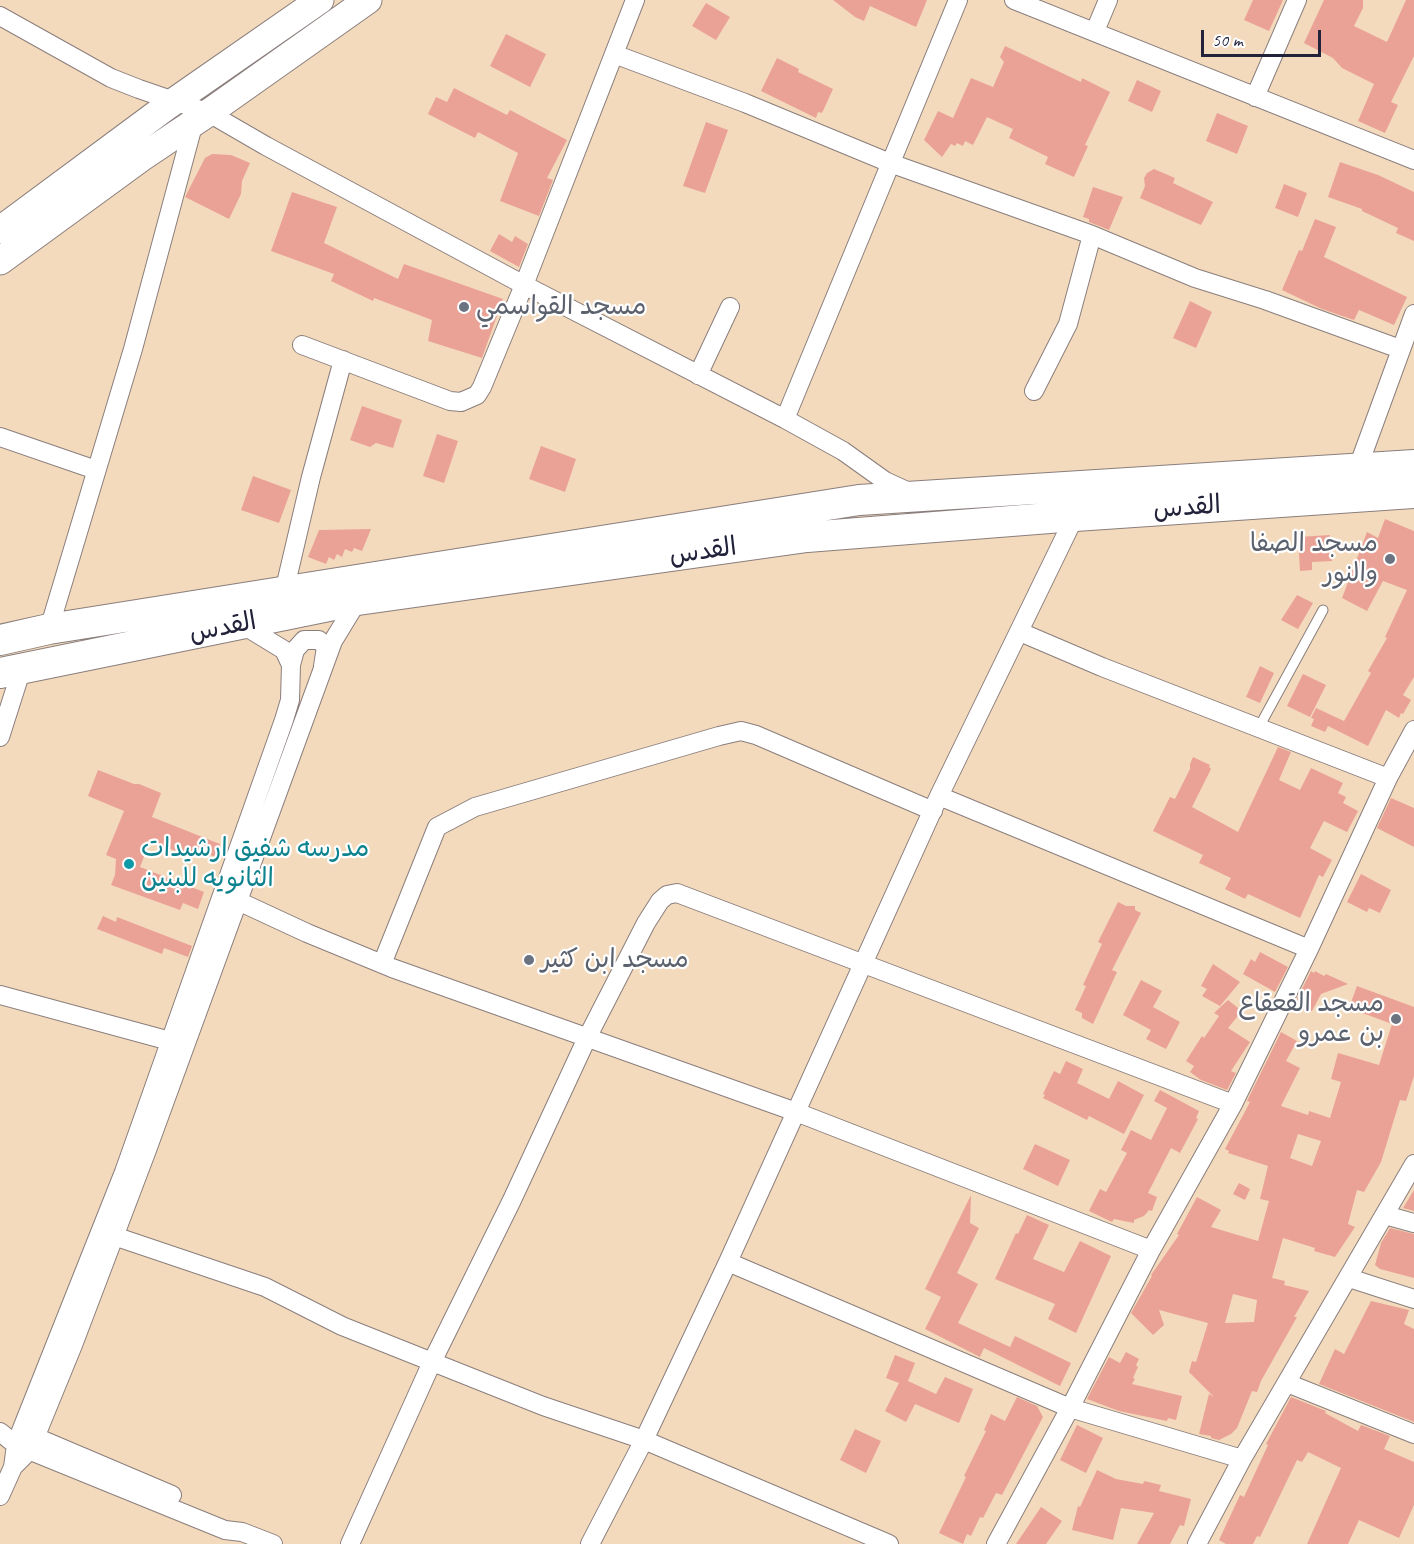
<!DOCTYPE html>
<meta charset="utf-8">
<style>
body{margin:0}
#map{position:relative;width:1414px;height:1544px;overflow:hidden;background:#f3dabc;font-family:Caveat,sans-serif}
canvas{display:block}
.scale{position:absolute;left:1201px;top:30px;width:120px;height:27px;box-sizing:border-box;border:3px solid #22223b;border-top:0;padding-left:8px;font-size:18px;line-height:21px;white-space:nowrap;color:#22223b;-webkit-text-stroke:4px #fff;paint-order:stroke}
</style>
<div id="map">
<canvas width="1414" height="1544"></canvas>
<div class="scale">50 m</div>
</div>
<script>
const c = document.querySelector('canvas').getContext('2d');
c.lineJoin = 'round';
function paint(path, color) { c.fillStyle = color; c.fill(path, 'evenodd'); }
const shape = rows => new Path2D(rows.map(r => 'M' + r).join(''));
function stroke(path, color, width, dash) { c.strokeStyle = color; c.lineWidth = width; c.lineCap = dash ? 'butt' : 'round'; c.setLineDash(dash || []); c.stroke(path); }
function write(font, color, halo, rows, align = 'center') {
  c.font = font + ' Caveat,"Playpen Sans Arabic",sans-serif'; c.lineWidth = 4.5; c.setLineDash([]); c.textBaseline = 'middle'; c.strokeStyle = halo; c.fillStyle = color; for (const [text, x, y, turn = 0] of rows) {
    c.save(); c.translate(x, y); c.rotate((+turn || 0) * Math.PI / 180); c.textAlign = isNaN(turn) ? turn : align; if (halo) c.strokeText(text, 0, 0); c.fillText(text, 0, 0); c.restore();
  }
}
const building = shape([
 [833,0,927,0,916,27,870,6,864,21,855,17],
 [1253,0,1283,0,1269,31,1244,20],
 [1324,0,1363,0,1363,8,1354,26,1387,42,1406,0,1414,0,1414,56,1391,102,1398,105,1385,133,1358,121,1374,84,1342,68,1333,58,1304,43],
 [706,3,730,17,716,40,692,26],
 [506,34,546,54,530,87,490,66],
 [1005,46,1081,82,1082,78,1110,92,1085,145,1088,146,1074,177,1045,164,1048,157,1009,138,1013,129,987,117,973,145,965,141,963,146,957,143,955,146,951,144,942,157,924,140,938,111,953,118,971,78,993,87,1004,62,1000,57],
 [777,58,799,69,798,72,833,89,822,113,818,112,816,118,761,91],
 [1137,80,1161,91,1152,112,1128,101],
 [454,88,507,115,510,110,567,140,547,178,553,180,539,216,500,201,518,153,478,132,475,138,428,114,436,97,447,102],
 [1217,113,1248,126,1237,154,1206,141],
 [706,122,728,130,705,193,683,186],
 [212,154,231,155,250,163,242,181,241,194,229,219,185,197,205,158],
 [1340,162,1378,175,1414,192,1414,241,1396,233,1398,228,1362,211,1362,209,1328,197],
 [1154,169,1175,178,1173,183,1213,202,1201,225,1140,198,1145,186,1144,178,1147,173],
 [1284,184,1307,193,1298,217,1275,208],
 [1093,187,1123,197,1109,230,1089,222,1089,219,1083,217],
 [292,192,337,207,324,243,398,279,404,264,503,299,482,358,428,341,432,320,374,298,373,301,331,281,334,274,271,251],
 [1315,219,1336,227,1324,257,1407,297,1394,325,1359,310,1354,320,1322,309,1282,290,1299,250,1302,251],
 [499,234,512,242,515,236,528,244,519,267,490,251],
 [1190,301,1212,312,1196,348,1173,338],
 [362,406,402,420,393,448,376,443,370,447,350,440],
 [437,434,458,441,444,483,423,476],
 [541,446,576,459,565,492,529,479],
 [253,476,291,490,279,523,241,510],
 [1385,519,1414,531,1414,677,1403,695,1411,700,1403,714,1401,713,1399,718,1386,710,1368,746,1328,726,1325,732,1311,726,1314,719,1311,718,1316,708,1344,721,1371,673,1368,671,1387,638,1385,637,1407,590,1383,581,1367,611,1342,598,1367,532,1378,538],
 [371,529,362,551,354,548,352,552,345,549,342,557,337,554,334,560,329,557,326,564,308,557,319,530],
 [1330,535,1332,561,1312,562,1312,570,1300,571,1298,537],
 [1297,595,1313,603,1298,629,1281,620],
 [1260,666,1274,673,1260,703,1246,697],
 [1303,674,1326,685,1310,717,1287,706],
 [1278,747,1291,752,1279,780,1300,790,1311,768,1343,783,1338,793,1346,797,1343,803,1358,811,1347,832,1324,821,1310,848,1332,860,1323,877,1319,875,1300,918,1248,894,1245,899,1225,889,1231,878,1199,863,1203,855,1153,831,1170,797,1175,799,1190,769,1190,764,1193,757,1210,765,1209,767,1211,769,1192,807,1238,832],
 [98,770,134,784,139,784,161,793,152,817,220,844,215,857,198,850,194,858,150,841,140,867,204,892,198,909,183,903,180,910,111,885,115,875,116,859,106,855,124,811,88,796],
 [1391,798,1414,808,1414,847,1377,828],
 [1361,874,1391,890,1380,913,1369,908,1367,912,1347,902],
 [1118,902,1126,906,1135,906,1135,910,1141,913,1112,970,1117,972,1093,1024,1082,1018,1082,1013,1075,1010,1086,986,1083,985,1102,944,1098,942],
 [103,916,116,922,117,917,192,946,188,957,164,948,162,954,97,929],
 [1260,952,1288,967,1275,992,1243,974,1251,959,1255,962],
 [1213,964,1240,982,1220,1006,1202,996,1207,989,1201,986],
 [1311,971,1314,973,1315,971,1324,976,1326,974,1348,984,1321,994,1312,1011,1295,1003],
 [1141,980,1162,991,1153,1007,1180,1022,1166,1049,1146,1039,1151,1030,1123,1015],
 [1357,986,1414,1007,1414,1076,1406,1101,1400,1100,1381,1162,1364,1192,1357,1190,1348,1224,1355,1227,1335,1257,1314,1251,1315,1248,1283,1238,1272,1278,1285,1281,1284,1285,1309,1291,1294,1317,1297,1317,1261,1381,1257,1392,1252,1391,1237,1428,1231,1434,1219,1440,1211,1438,1211,1436,1199,1434,1209,1394,1214,1397,1189,1372,1192,1361,1196,1362,1208,1323,1159,1310,1164,1325,1153,1335,1131,1313,1152,1276,1151,1275,1179,1235,1177,1234,1197,1197,1221,1210,1211,1227,1258,1241,1269,1201,1260,1199,1268,1166,1228,1153,1229,1151,1225,1149,1250,1102,1247,1101,1281,1032,1297,1041,1286,1061,1300,1068,1281,1106,1308,1115,1309,1111,1330,1118,1341,1082,1331,1079,1338,1053,1379,1065,1392,1024,1349,1008],
 [1298,1134,1321,1141,1312,1166,1290,1158],
 [1233,1294,1257,1300,1254,1322,1225,1323],
 [1228,1000,1242,1011,1228,1028,1250,1042,1231,1071,1236,1073,1227,1090,1201,1080,1190,1072,1194,1066,1186,1061,1202,1036,1204,1038,1219,1016,1214,1013],
 [1066,1061,1083,1069,1077,1083,1109,1099,1118,1081,1144,1095,1124,1134,1089,1116,1087,1120,1043,1098,1045,1095,1043,1094,1054,1071,1060,1074],
 [1160,1090,1199,1111,1196,1118,1198,1119,1180,1153,1171,1148,1148,1193,1157,1197,1152,1211,1149,1210,1144,1216,1134,1220,1134,1223,1114,1219,1112,1222,1089,1211,1100,1189,1106,1192,1127,1153,1121,1150,1131,1130,1151,1140,1167,1108,1154,1101],
 [1035,1144,1070,1160,1058,1186,1023,1169],
 [1239,1183,1250,1189,1245,1200,1233,1194],
 [1414,1190,1414,1211,1403,1208],
 [971,1195,970,1223,979,1228,957,1273,978,1284,958,1323,1010,1347,1015,1336,1071,1363,1060,1386,984,1348,980,1357,925,1329,941,1297,925,1289],
 [1027,1215,1049,1225,1033,1259,1064,1272,1080,1241,1111,1256,1076,1333,1048,1319,1055,1304,995,1279,1016,1233,1018,1234],
 [1390,1228,1414,1234,1414,1278,1380,1269,1375,1265,1381,1243],
 [1371,1301,1409,1310,1404,1324,1414,1329,1414,1422,1319,1384,1335,1349,1344,1354],
 [1126,1352,1139,1359,1136,1365,1138,1367,1133,1378,1135,1379,1132,1384,1182,1396,1176,1420,1168,1418,1167,1421,1119,1411,1087,1399,1109,1357,1120,1363],
 [895,1355,915,1363,908,1381,936,1394,945,1377,973,1389,959,1423,915,1404,906,1422,885,1411,899,1383,886,1378],
 [1017,1397,1037,1406,1043,1417,1002,1495,996,1493,983,1518,980,1517,971,1536,967,1534,963,1544,939,1533,966,1477,964,1476,986,1431,984,1430,991,1414,1005,1421],
 [1291,1397,1326,1411,1325,1413,1358,1431,1361,1425,1390,1436,1384,1449,1414,1462,1414,1505,1399,1538,1359,1520,1348,1544,1307,1544,1341,1468,1308,1452,1302,1462,1297,1460,1260,1537,1257,1536,1253,1544,1226,1544,1219,1540,1240,1495,1244,1497,1268,1445,1266,1444],
 [1077,1425,1103,1438,1086,1473,1060,1460],
 [855,1429,881,1441,866,1473,840,1460],
 [1097,1470,1116,1479,1143,1484,1144,1481,1161,1485,1159,1491,1191,1499,1184,1526,1180,1525,1170,1544,1137,1544,1154,1513,1121,1508,1113,1540,1072,1530,1078,1506,1080,1507],
 [1041,1507,1062,1521,1046,1544,1016,1544]
]);
const service = shape([
 [1258,729,1323,610]
]);
const minor = shape([
 [1014,0,1414,160],
 [0,16,111,78,139,89,209,113,266,146,524,285,785,419,843,451,885,481,909,492],
 [1095,31,1108,0],
 [614,54,745,103,890,163,1092,235,1195,278,1265,300,1400,349],
 [1255,97,1297,0],
 [302,345,450,401,461,402,477,395,482,387,524,285,635,0],
 [698,375,730,307],
 [1034,391,1068,324,1092,235],
 [785,419,958,0],
 [0,437,96,470],
 [1357,470,1414,314],
 [284,592,311,477,343,360],
 [243,625,284,650,291,665],
 [49,629,133,349,194,122],
 [1020,632,1102,667,1388,778],
 [0,737,22,668],
 [939,796,1309,949],
 [238,901,307,933,392,968,796,1112,1151,1250],
 [382,964,437,827,475,807,719,736,741,731,756,735,933,811],
 [0,995,181,1044],
 [1385,1215,1414,1223],
 [105,1233,265,1287,342,1326,543,1406,644,1440,889,1544],
 [728,1262,1070,1408,1242,1459],
 [1349,1278,1414,1299],
 [1287,1383,1414,1434],
 [0,1432,16,1445,225,1530,242,1532,273,1544],
 [26,1433,172,1495],
 [13,1467,30,1450,73,1345,147,1150,333,641,358,600],
 [0,1496,13,1467,16,1445,21,1431,124,1172,284,720,290,700,291,665,295,650,304,640,319,640,326,647,323,666],
 [350,1544,432,1362,512,1200,587,1038,646,923,660,901,667,895,677,893,1233,1104],
 [590,1544,644,1440,728,1262,939,796,1075,516],
 [996,1544,1070,1408,1151,1250,1233,1104,1309,949,1388,778,1414,730],
 [1197,1544,1242,1459,1414,1164]
]);
const secondary = shape([
 [0,230,166,107,320,0],
 [0,261,141,158,211,111,368,0]
]);
const primary = shape([
 [0,640,49,629,859,500,1414,465],
 [0,673,358,600,807,537,1075,516,1414,493]
]);
const markers = [
 [464,307,6,"#6b7280"],
 [1390,559,6,"#6b7280"],
 [129,864,6,"#0f9aa8"],
 [529,960,6,"#6b7280"],
 [1396,1019,6,"#6b7280"]
];
const worshipNames = [
 ["مسجد القواسمي",476,307],
 ["مسجد الصفا",1378,544,"right"],
 ["والنور",1378,574,"right"],
 ["مسجد ابن كثير",541,960],
 ["مسجد القعقاع",1384,1004,"right"],
 ["بن عمرو",1384,1034,"right"]
];
const streetNames = [
 ["القدس",1187,508,-4],
 ["القدس",703,552,-8],
 ["القدس",223,628,-11]
];
const cultureNames = [
 ["مدرسه شفيق ارشيدات",141,849],
 ["الثانويه للبنين",141,879]
];
paint(building, '#eba296');
stroke(service, '#8a7e7c', 11);
stroke(minor, '#8a7e7c', 20);
stroke(secondary, '#8a7e7c', 29);
stroke(primary, '#8a7e7c', 32);
stroke(service, '#fff', 9);
stroke(minor, '#fff', 18);
stroke(secondary, '#fff', 27);
stroke(primary, '#fff', 30);
for (const [x, y, r, color] of markers) { const dot = new Path2D(); dot.arc(x, y, r, 0, 2 * Math.PI); c.fillStyle = color; c.fill(dot); stroke(dot, '#fff', 2); }
write('26px', '#5b616d', '#fff', worshipNames, 'left');
write('26px', '#22223b', '#fff', streetNames);
write('26px', '#0d838f', '#fff', cultureNames, 'left');
</script>
